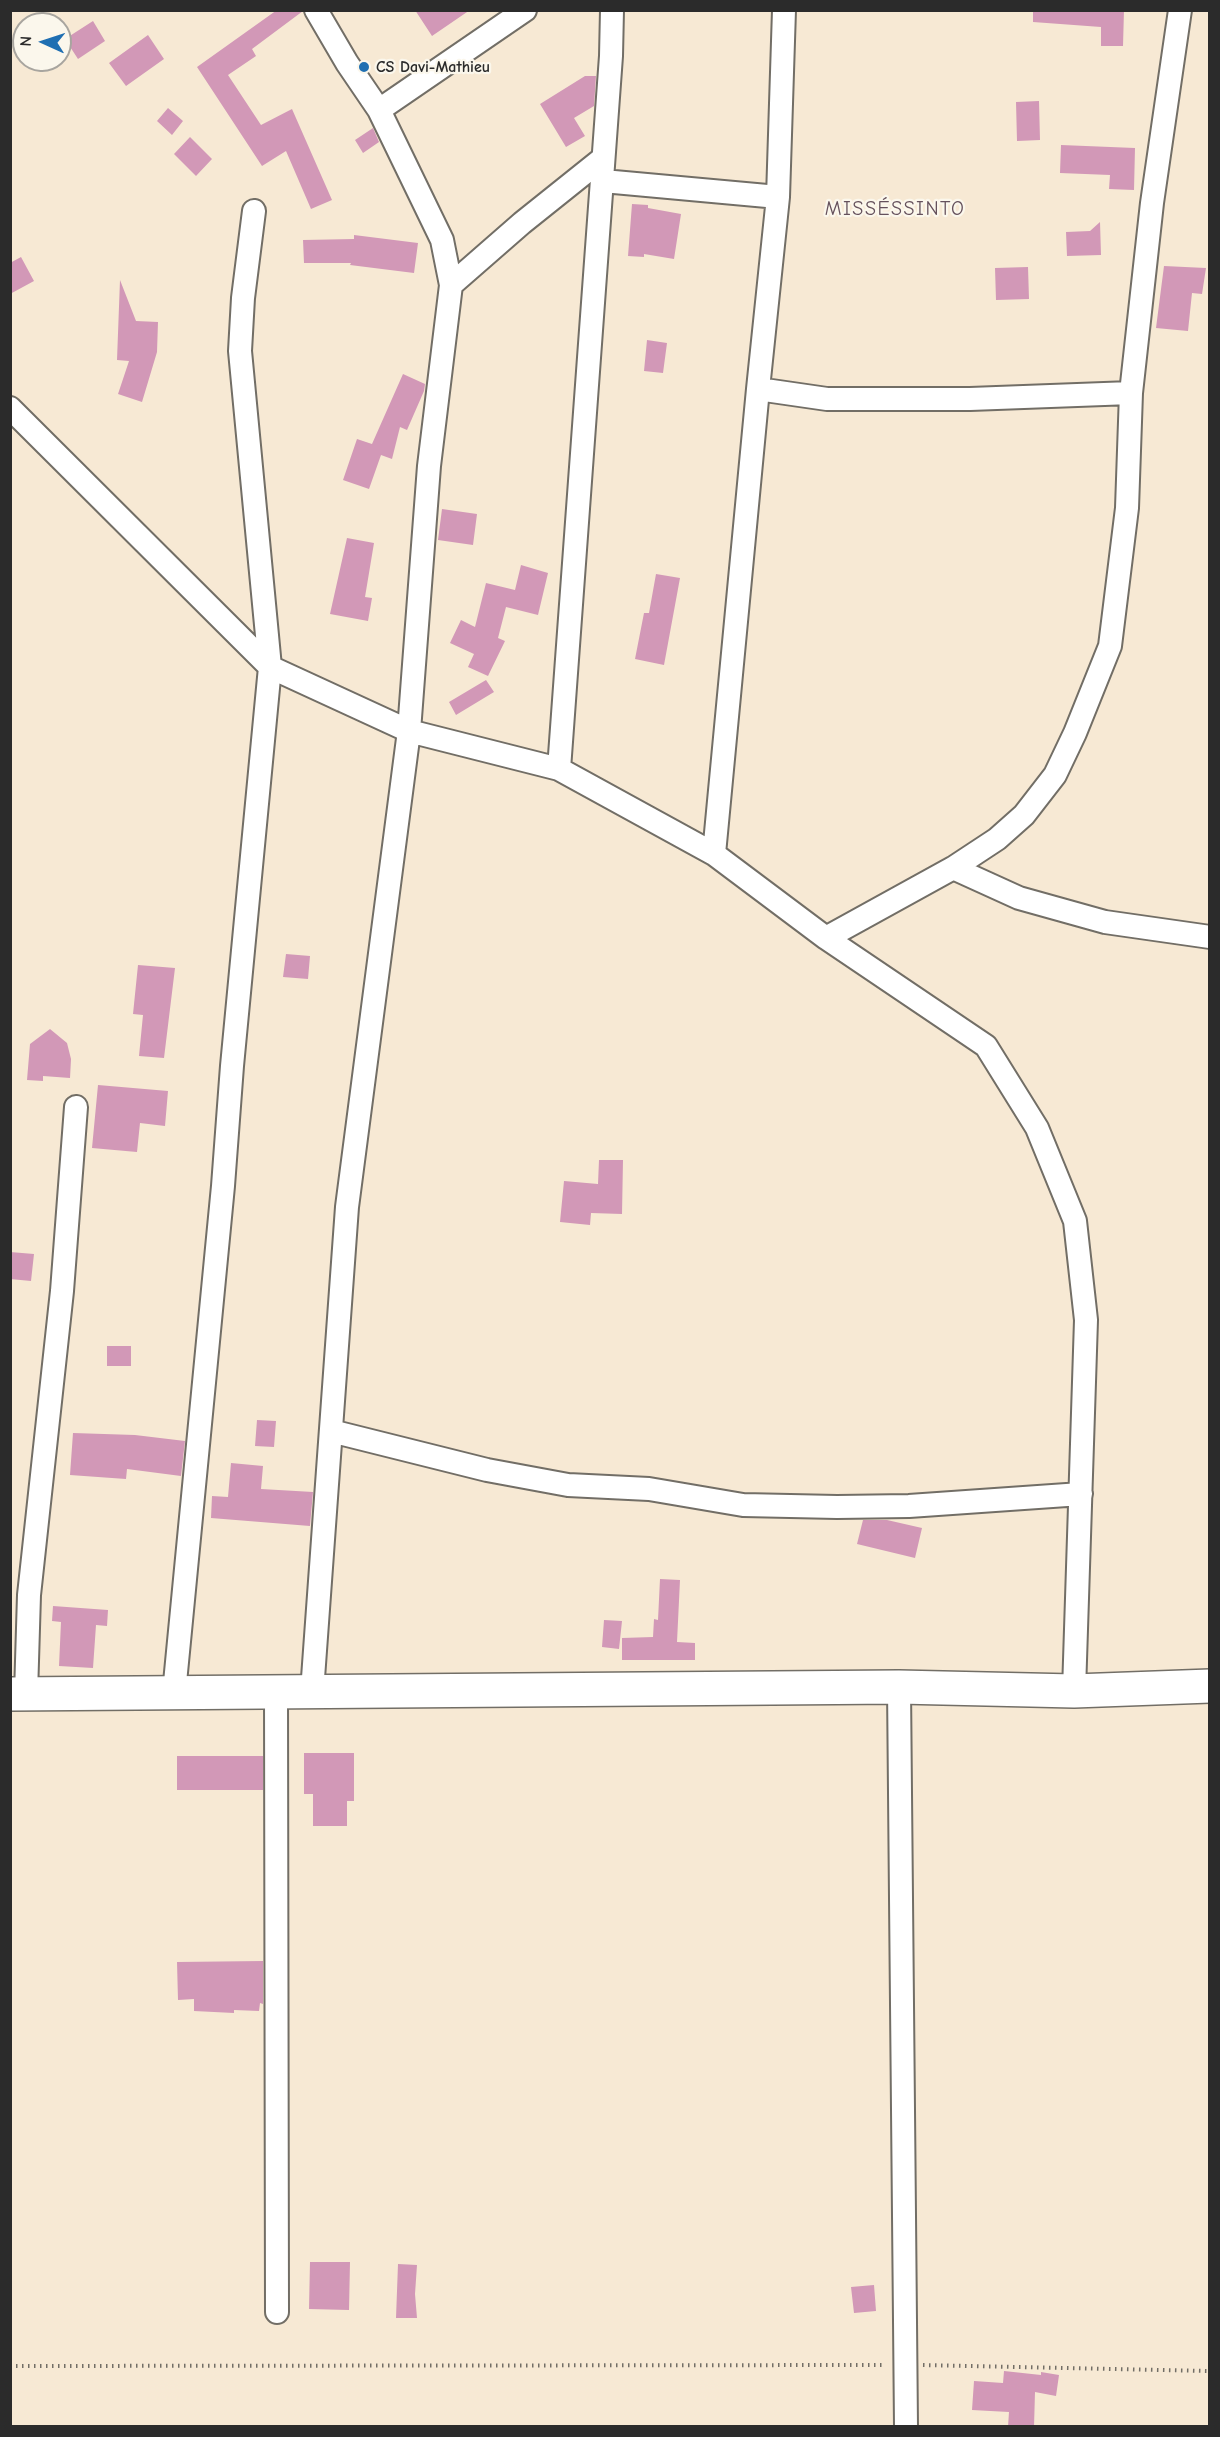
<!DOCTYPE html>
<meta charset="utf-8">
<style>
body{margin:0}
#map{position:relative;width:1220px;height:2437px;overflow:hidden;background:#f7e9d4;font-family:"Comic Neue",sans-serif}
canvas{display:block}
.frame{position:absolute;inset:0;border:12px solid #2b2b2b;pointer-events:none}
.north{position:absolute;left:12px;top:12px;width:60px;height:60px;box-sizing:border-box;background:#fbf7ec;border:2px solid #a8a59f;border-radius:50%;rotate:273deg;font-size:16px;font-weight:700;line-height:24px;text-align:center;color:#2b2b2b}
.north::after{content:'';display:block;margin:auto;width:21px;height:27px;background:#1f6fb2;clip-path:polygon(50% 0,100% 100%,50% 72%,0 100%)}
</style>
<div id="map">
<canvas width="1220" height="2437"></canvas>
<div class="frame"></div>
<div class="north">N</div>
</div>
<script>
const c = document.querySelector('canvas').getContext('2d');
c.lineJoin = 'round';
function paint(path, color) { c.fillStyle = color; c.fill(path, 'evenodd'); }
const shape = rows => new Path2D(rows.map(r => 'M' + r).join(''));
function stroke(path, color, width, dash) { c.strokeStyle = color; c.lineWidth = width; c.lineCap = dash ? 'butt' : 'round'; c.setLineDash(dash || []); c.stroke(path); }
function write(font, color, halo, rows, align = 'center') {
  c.font = font + ' "Comic Neue",sans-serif'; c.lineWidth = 4.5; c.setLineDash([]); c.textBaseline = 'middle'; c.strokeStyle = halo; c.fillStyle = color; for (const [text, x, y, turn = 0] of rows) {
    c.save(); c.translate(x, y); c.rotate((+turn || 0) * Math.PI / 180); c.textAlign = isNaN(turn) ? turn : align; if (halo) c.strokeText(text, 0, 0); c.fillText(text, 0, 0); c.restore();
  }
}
const building = shape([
 [277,10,303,11,252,49,256,56,228,75,261,125,292,109,332,200,311,209,286,151,262,166,197,67],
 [415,10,470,10,432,36],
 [1033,10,1124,10,1123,46,1101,46,1101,27,1033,22],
 [93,21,105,41,78,59,65,39],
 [148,35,164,59,126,86,109,63],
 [585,76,596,76,594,106,574,118,585,136,566,147,540,104],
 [1039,101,1040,140,1017,141,1016,102],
 [168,108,183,121,172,135,157,121],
 [373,128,379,142,363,153,355,140],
 [190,137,212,159,196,176,174,154],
 [1061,145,1135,148,1134,190,1109,189,1110,175,1060,173],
 [632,204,648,205,648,208,681,214,674,259,644,254,644,257,628,256],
 [1100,222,1101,255,1067,256,1066,232,1090,231],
 [354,235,418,243,414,273,350,265,351,263,304,263,303,240,354,239],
 [21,257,34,281,10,294,10,263],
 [1164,266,1206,268,1202,294,1192,293,1188,331,1156,328],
 [1028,267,1029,299,996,300,995,268],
 [120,280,136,321,158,322,157,352,142,402,118,394,129,361,117,360],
 [647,340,667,343,663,373,644,371],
 [403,374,425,384,424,391,407,430,400,427,392,459,381,455,369,489,343,480,357,439,372,444],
 [442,509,477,514,473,545,438,540],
 [347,538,374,543,365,597,372,598,368,621,330,614],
 [521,565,548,573,538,615,506,607,498,638,505,641,488,676,468,667,474,654,450,643,461,620,475,627,486,583,515,590],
 [656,574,680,578,664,665,635,659,644,613,649,613],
 [486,680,494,692,456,715,449,702],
 [286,954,310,956,308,979,283,977],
 [138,965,175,968,164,1058,139,1056,143,1015,133,1014],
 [50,1029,67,1043,71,1059,70,1078,43,1076,43,1081,27,1080,30,1044],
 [98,1085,168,1091,165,1126,140,1123,137,1152,92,1148],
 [599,1160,623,1160,622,1214,591,1213,590,1225,560,1222,564,1181,598,1184],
 [10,1252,34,1254,31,1281,10,1279],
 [107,1346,131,1346,131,1366,107,1366],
 [257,1420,276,1421,274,1447,255,1446],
 [73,1433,135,1435,185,1441,181,1476,127,1469,126,1479,70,1475],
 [231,1463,263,1466,261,1489,313,1492,310,1526,211,1518,212,1496,228,1497],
 [863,1520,887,1520,922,1528,915,1558,857,1544],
 [660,1579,680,1580,677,1642,695,1643,695,1660,622,1660,622,1638,653,1637,654,1619,658,1620],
 [53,1606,108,1610,107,1626,96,1625,93,1668,59,1666,61,1622,52,1621],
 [604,1620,622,1621,619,1649,602,1647],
 [304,1753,354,1753,354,1801,347,1801,347,1826,313,1826,313,1794,304,1794],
 [177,1756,263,1756,263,1790,177,1790],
 [263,1961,263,2004,260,2003,259,2011,234,2010,234,2013,194,2011,194,1999,178,2000,177,1962],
 [310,2262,350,2262,349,2310,309,2309],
 [398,2264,417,2265,415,2294,417,2318,396,2318],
 [874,2285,876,2311,854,2313,851,2287],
 [1004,2371,1041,2375,1041,2372,1059,2375,1056,2396,1035,2392,1034,2427,1008,2427,1009,2412,972,2410,974,2381,1003,2383]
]);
const path = shape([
 [923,2365,1210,2371],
 [10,2366,886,2365]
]);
const street = shape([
 [379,110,525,10],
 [603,181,778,197],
 [451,285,522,223,602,159],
 [758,389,827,399,970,399,1131,393],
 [10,408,270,667,409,731,559,769,714,854,826,938,986,1046,1037,1128,1075,1221,1086,1320,1074,1691],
 [559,769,611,56,612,10],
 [714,854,758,389,778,197,784,10],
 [953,868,1019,898,1105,922,1210,937],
 [826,938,953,868,997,839,1024,815,1055,775,1075,733,1110,646,1127,508,1131,393,1152,203,1180,10],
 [331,1431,487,1470,568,1485,649,1489,743,1505,837,1507,909,1506,1081,1494],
 [899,1687,906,2426],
 [276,1692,277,2312],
 [312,1692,347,1207,409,731,429,466,451,285,442,240,379,110,347,63,316,10],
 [174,1693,223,1186,232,1066,270,667,240,351,243,298,254,211],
 [26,1694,29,1595,62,1291,76,1107]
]);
const secondary = shape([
 [10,1694,899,1687,1074,1691,1210,1686]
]);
const markers = [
 [364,67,6,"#1f6fb2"]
];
const poiNames = [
 ["CS Davi-Mathieu",376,67]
];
const quarterNames = [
 ["MISSÉSSINTO",895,209]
];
paint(building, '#d298b7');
stroke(street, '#726e66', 26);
stroke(secondary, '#726e66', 36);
stroke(path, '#726e66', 4, [1.5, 4.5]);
stroke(street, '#fff', 22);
stroke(secondary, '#fff', 33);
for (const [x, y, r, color] of markers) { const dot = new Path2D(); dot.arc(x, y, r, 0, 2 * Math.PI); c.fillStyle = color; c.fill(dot); stroke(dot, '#fbf7ec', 2); }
write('bold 16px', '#2b2b2b', '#fbf7ec', poiNames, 'left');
c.letterSpacing = '1.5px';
write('20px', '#65515c', '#fbf7ec', quarterNames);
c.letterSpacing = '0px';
</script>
